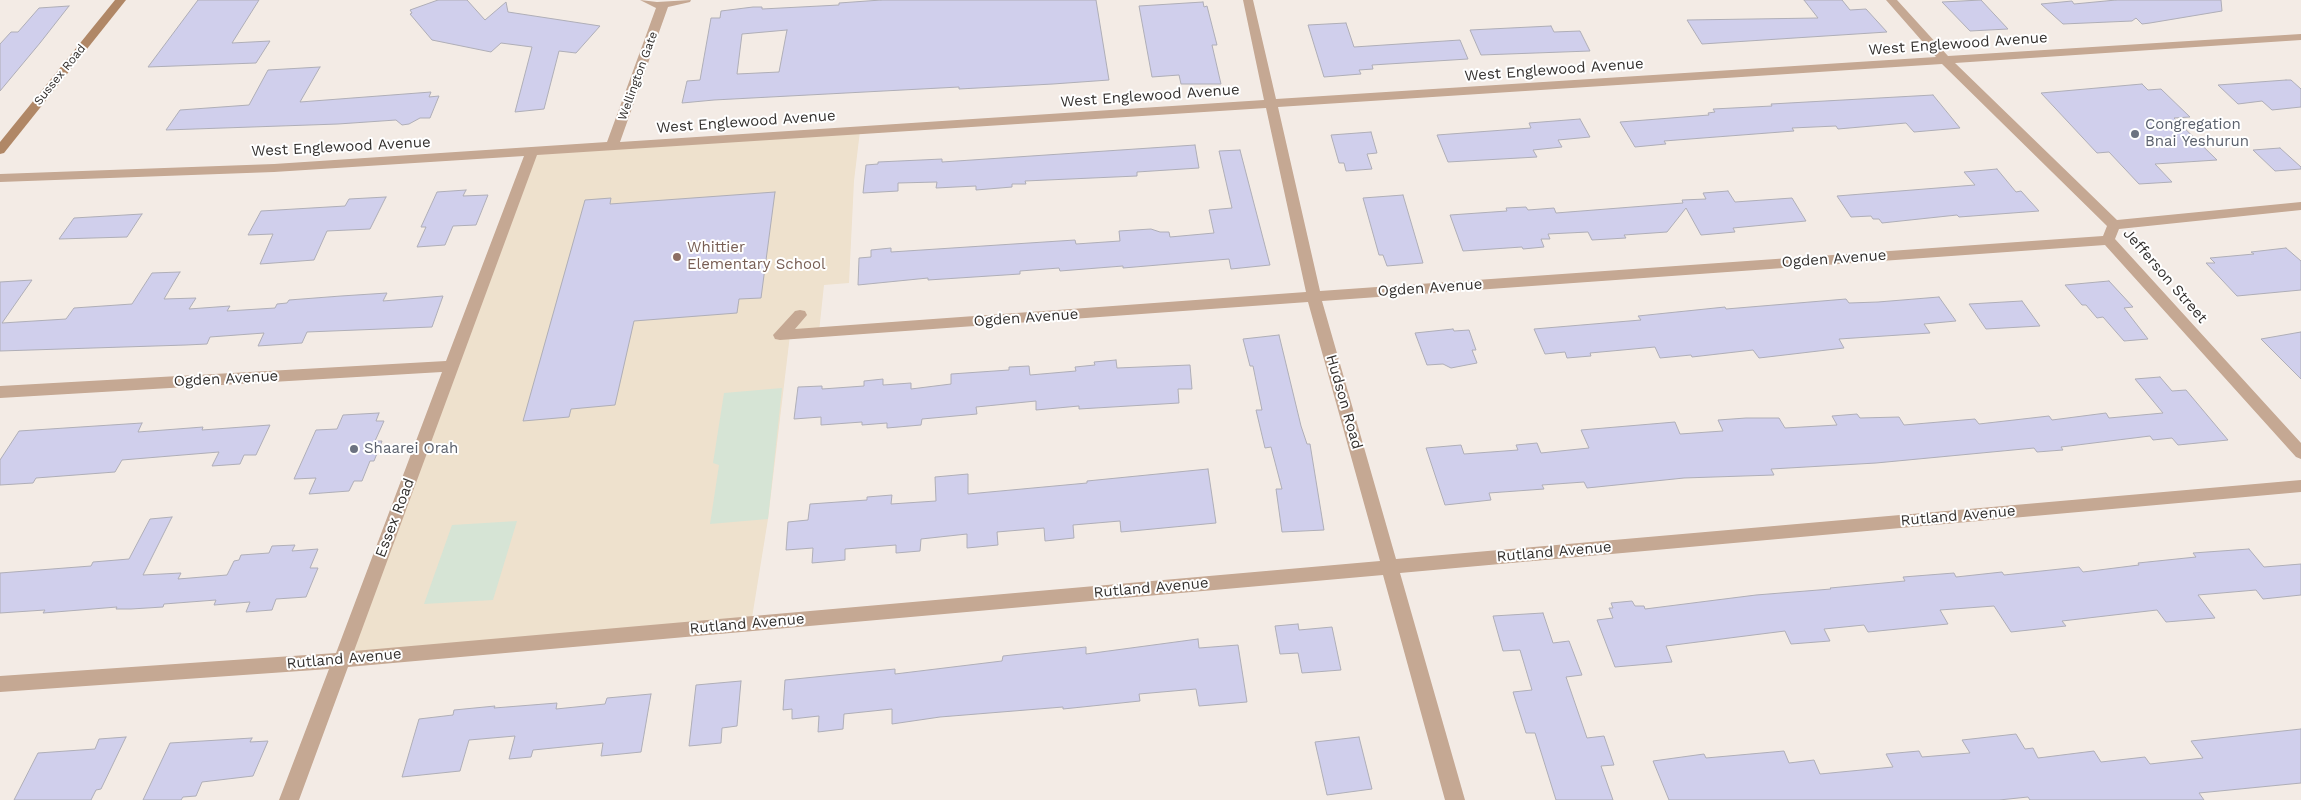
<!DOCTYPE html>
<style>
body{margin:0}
canvas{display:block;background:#f3ebe5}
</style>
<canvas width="2301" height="800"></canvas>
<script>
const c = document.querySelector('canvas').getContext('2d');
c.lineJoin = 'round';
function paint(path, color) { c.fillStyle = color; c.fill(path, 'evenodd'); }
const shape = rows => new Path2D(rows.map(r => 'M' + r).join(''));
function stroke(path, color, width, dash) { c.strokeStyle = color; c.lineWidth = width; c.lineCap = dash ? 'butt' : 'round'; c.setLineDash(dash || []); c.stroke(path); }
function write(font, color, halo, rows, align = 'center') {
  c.font = font + ' "Work Sans",sans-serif'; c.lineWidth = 4; c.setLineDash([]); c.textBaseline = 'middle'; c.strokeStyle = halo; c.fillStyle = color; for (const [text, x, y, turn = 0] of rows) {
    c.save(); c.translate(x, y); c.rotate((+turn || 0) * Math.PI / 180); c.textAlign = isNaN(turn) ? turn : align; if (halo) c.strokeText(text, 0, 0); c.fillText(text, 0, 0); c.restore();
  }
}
const education = shape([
 [860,131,854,181,849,283,824,285,819,332,790,335,768,519,751,624,342,660,532,152]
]);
const green = shape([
 [782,388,768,519,710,524,719,465,713,463,724,393],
 [517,521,493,600,424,604,452,525]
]);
const building = shape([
 [198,0,259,0,232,43,270,41,256,63,148,67,198,0],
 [438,0,467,0,485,20,506,2,508,12,600,26,576,53,559,51,544,109,515,112,532,47,501,43,491,52,432,40,410,14,412,13,410,10,438,0],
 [881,0,1096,0,1109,80,1053,84,959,89,959,87,714,100,682,103,687,81,700,80,711,18,720,18,721,11,753,7,762,7,762,9,839,5,839,3,881,0],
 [787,30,779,72,737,74,742,34,787,30],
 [1804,0,1842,0,1850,10,1866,9,1887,32,1702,44,1687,20,1818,18,1804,0],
 [1981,0,2008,29,1970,31,1942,2,1981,0],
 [2116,0,2221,0,2222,11,2150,23,2142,24,2136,18,2132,21,2063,24,2041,4,2072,1,2074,4,2116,0],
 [1203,2,1204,7,1207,6,1217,45,1212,45,1221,84,1181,84,1179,75,1152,77,1139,6,1203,2],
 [69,6,40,43,0,91,0,44,11,32,18,32,39,8,69,6],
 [1346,23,1354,47,1460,40,1468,59,1372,65,1373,69,1359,70,1361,74,1324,77,1308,25,1346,23],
 [1551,26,1554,32,1580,31,1590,51,1481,55,1470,30,1551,26],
 [320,67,300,102,431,92,429,97,439,96,430,118,420,118,409,124,402,125,396,120,338,124,166,130,180,110,249,105,268,70,320,67],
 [2286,80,2291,80,2301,89,2301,107,2272,110,2262,101,2238,104,2218,85,2286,80],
 [2142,84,2148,90,2161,89,2190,117,2174,118,2217,160,2155,164,2172,182,2139,184,2109,152,2097,153,2041,93,2142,84],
 [1933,95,1960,128,1914,132,1906,123,1838,129,1836,126,1792,128,1794,131,1664,141,1666,144,1635,147,1620,122,1709,115,1708,113,1715,112,1713,109,1772,106,1771,104,1933,95],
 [1580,119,1590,137,1558,140,1562,147,1533,150,1537,157,1448,162,1437,135,1531,128,1529,123,1580,119],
 [1371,132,1377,153,1367,154,1372,169,1346,171,1344,163,1339,163,1331,135,1371,132],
 [1195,145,1199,168,1137,172,1137,176,1025,181,1026,184,1012,184,1012,187,976,190,976,186,936,188,937,182,898,183,898,191,863,193,866,165,878,164,878,162,942,159,942,162,1195,145],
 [2280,148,2301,167,2301,169,2275,171,2253,150,2280,148],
 [1240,150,1270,265,1231,269,1229,259,1123,268,1123,266,1060,271,1059,268,1020,271,1020,274,928,280,928,278,858,285,859,258,871,257,871,250,891,248,891,252,1075,240,1076,244,1120,241,1119,231,1151,229,1160,232,1169,232,1170,237,1214,233,1209,210,1232,208,1219,151,1240,150],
 [1997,169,2016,192,2021,191,2039,211,1959,217,1957,215,1882,223,1879,219,1873,219,1871,216,1851,217,1837,196,1975,185,1964,172,1997,169],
 [466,190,463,196,488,195,476,225,453,226,445,245,417,247,426,227,421,227,437,192,466,190],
 [1728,191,1735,202,1792,198,1806,221,1733,228,1735,232,1701,235,1686,208,1667,232,1624,235,1626,238,1592,240,1588,232,1548,234,1550,239,1541,239,1544,247,1523,249,1522,247,1463,251,1450,215,1507,211,1506,208,1526,207,1528,210,1554,208,1556,213,1683,203,1682,200,1706,199,1703,193,1728,191],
 [775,192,761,298,739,299,737,313,634,321,615,405,571,409,569,417,523,421,585,200,611,198,610,204,775,192],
 [1403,195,1423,263,1387,266,1383,255,1379,255,1363,198,1403,195],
 [386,197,370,229,327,231,314,260,260,264,273,234,248,235,261,211,345,206,349,199,386,197],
 [142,214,127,237,59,239,74,218,142,214],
 [2286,248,2301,261,2301,290,2237,296,2206,263,2215,263,2210,258,2254,254,2251,252,2286,248],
 [180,272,164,299,196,298,189,309,230,306,227,311,275,308,277,304,287,303,289,300,341,296,387,293,383,301,443,296,432,327,307,332,302,343,258,346,264,333,210,337,207,344,186,345,0,351,0,282,32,280,2,323,66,319,74,308,132,304,152,273,180,272],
 [2109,281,2133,307,2124,308,2148,339,2124,341,2103,317,2097,318,2086,305,2082,305,2065,285,2109,281],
 [1939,297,1956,321,1924,324,1930,333,1839,339,1844,348,1759,358,1753,350,1692,357,1691,355,1660,358,1655,347,1590,353,1591,356,1567,358,1565,352,1545,354,1534,329,1641,320,1638,316,1725,307,1726,309,1846,299,1849,303,1878,302,1939,297],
 [2022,301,2040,326,1986,329,1969,304,2022,301],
 [1453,329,1454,331,1469,330,1476,350,1472,350,1477,363,1451,368,1443,364,1427,365,1415,333,1453,329],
 [2301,332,2301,379,2261,339,2301,332],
 [1279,335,1301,426,1307,444,1310,444,1324,530,1282,532,1276,489,1282,489,1271,447,1265,448,1256,410,1262,410,1253,366,1250,366,1243,339,1279,335],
 [1116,360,1117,368,1190,365,1192,389,1178,389,1179,403,1079,409,1079,406,1036,410,1036,401,976,407,977,414,922,419,921,425,887,428,887,423,862,425,862,422,821,425,821,417,794,419,798,387,822,386,822,389,864,386,864,381,883,379,883,385,911,383,911,389,951,384,951,374,1009,370,1009,367,1029,366,1030,375,1076,371,1075,367,1095,365,1094,362,1116,360],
 [2160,377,2172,391,2186,390,2228,440,2178,445,2172,438,2153,440,2150,436,2061,447,2063,450,2037,452,2034,448,1876,463,1771,469,1774,475,1684,478,1587,488,1584,482,1542,485,1544,489,1489,493,1491,500,1445,505,1426,448,1461,445,1464,454,1518,450,1516,445,1537,443,1541,453,1589,448,1581,430,1675,422,1680,434,1723,431,1718,420,1746,418,1779,418,1785,428,1837,425,1832,416,1857,414,1860,418,1899,417,1904,425,1975,419,1979,424,2049,416,2052,420,2106,413,2109,418,2163,413,2135,379,2160,377],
 [379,413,376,421,384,421,375,441,382,441,374,461,370,461,362,481,354,481,349,491,309,494,316,478,294,479,316,430,337,429,343,415,379,413],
 [142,423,138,432,203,427,202,430,270,425,256,455,244,455,240,464,212,466,219,452,122,460,115,472,36,478,33,483,0,485,0,460,19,431,142,423],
 [1208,469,1216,523,1121,532,1120,521,1073,525,1074,538,1045,541,1044,528,997,532,998,545,967,548,967,534,921,539,920,551,896,553,896,545,845,549,845,560,812,563,813,548,786,550,788,522,808,520,810,504,867,500,867,497,892,495,891,504,936,501,935,477,968,474,968,494,1087,483,1087,481,1208,469],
 [172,517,143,575,181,573,178,579,227,575,234,561,239,560,241,555,269,553,272,546,295,545,292,551,318,549,310,568,318,568,306,597,276,599,272,610,246,612,250,602,214,605,216,600,164,604,163,607,131,609,116,609,117,607,43,613,45,610,0,613,0,573,91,566,93,562,129,559,150,519,172,517],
 [2249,549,2264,567,2301,564,2301,595,2263,599,2256,590,2198,595,2215,618,2166,622,2157,610,2062,621,2066,626,2011,632,1994,606,1940,610,1948,624,1868,632,1864,625,1824,629,1830,641,1791,644,1785,631,1666,646,1672,662,1615,667,1597,620,1613,618,1609,608,1613,608,1611,603,1632,601,1635,606,1644,606,1645,609,1756,595,1831,589,1830,588,1905,581,1903,577,1954,573,1956,577,2002,572,2004,575,2079,567,2083,572,2139,565,2138,563,2196,557,2193,553,2249,549],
 [1543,613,1553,643,1569,641,1582,675,1566,677,1587,738,1604,736,1614,765,1601,766,1613,800,1556,800,1535,733,1526,733,1513,692,1532,690,1520,650,1503,651,1493,616,1543,613],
 [1298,624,1299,630,1332,627,1341,670,1302,673,1298,653,1280,654,1275,626,1298,624],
 [1198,639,1199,648,1238,645,1247,702,1199,706,1196,689,1139,694,1140,701,1063,709,1063,707,940,717,892,724,892,709,844,714,843,729,818,732,819,716,792,719,792,709,783,710,785,680,895,669,895,674,1002,661,1003,656,1086,647,1086,654,1198,639],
 [741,681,737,726,722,728,721,743,689,746,696,685,741,681],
 [651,694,641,752,601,756,603,743,533,750,531,757,509,759,515,736,469,740,460,771,402,777,419,719,453,715,454,710,495,706,494,708,557,703,556,709,605,704,607,698,651,694],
 [2301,729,2301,783,2199,793,2204,800,2030,800,2028,797,1999,800,1669,800,1653,761,1704,754,1706,758,1784,751,1789,763,1814,760,1820,774,1893,767,1886,754,1919,751,1922,757,1970,753,1962,740,2016,734,2025,749,2033,748,2038,758,2094,751,2101,762,2145,757,2150,764,2203,758,2191,741,2301,729],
 [126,737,101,789,96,790,91,800,14,800,38,753,95,749,99,739,126,737],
 [1359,737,1372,789,1327,795,1315,742,1359,737],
 [252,738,250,742,268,741,253,776,202,782,196,796,183,797,181,800,143,800,170,743,252,738]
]);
const street = shape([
 [640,0,657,2,691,0,690,2,668,7,620,142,1264,100,1243,0,1253,0,1276,99,1936,57,1886,0,1897,0,1948,56,2301,34,2301,40,1955,63,2117,220,2301,202,2301,210,2119,229,2115,239,2301,443,2301,459,2296,457,2105,245,1322,301,1396,559,2301,480,2301,492,1400,573,1465,800,1445,800,1383,575,348,667,299,800,279,800,329,669,0,692,0,676,336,653,442,372,0,398,0,386,446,361,524,156,274,172,0,182,0,174,274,164,607,142,656,8,640,0],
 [1942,64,2107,226,2103,236,1320,291,1278,107,1942,64],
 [1266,108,1306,292,795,329,807,315,805,311,800,310,795,311,773,335,775,339,780,340,1308,302,1380,561,354,651,537,155,1266,108]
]);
const secondary = shape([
 [115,0,126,0,4,153,0,154,0,142,115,0]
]);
const markers = [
 [2135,134,5,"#6b7280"],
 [677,257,5,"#8d6e63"],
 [354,449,5,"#6b7280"]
];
const farStreetnames = [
 ["Sussex Road",60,75,-51],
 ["Wellington Gate",638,76,-70]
];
const streetNames = [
 ["West Englewood Avenue",1958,44,-4],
 ["West Englewood Avenue",1554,70,-4],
 ["West Englewood Avenue",1150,96,-4],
 ["West Englewood Avenue",746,122,-4],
 ["West Englewood Avenue",341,147,-3],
 ["Ogden Avenue",1834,259,-4],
 ["Jefferson Street",2165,276,49],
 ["Ogden Avenue",1430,288,-4],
 ["Ogden Avenue",1026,318,-4],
 ["Ogden Avenue",226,379,-3],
 ["Hudson Road",1344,402,74],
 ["Rutland Avenue",1958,516,-5],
 ["Essex Road",395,518,-69],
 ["Rutland Avenue",1554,552,-5],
 ["Rutland Avenue",1151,588,-5],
 ["Rutland Avenue",747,624,-5],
 ["Rutland Avenue",344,659,-5]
];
const worshipNames = [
 ["Congregation",2145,125],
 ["Bnai Yeshurun",2145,142],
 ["Shaarei Orah",364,449]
];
const educationNames = [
 ["Whittier",687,248],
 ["Elementary School",687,265]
];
paint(education, '#eee1cd');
paint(green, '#d6e4d5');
paint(building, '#d0cfec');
stroke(building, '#afaeb7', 1);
paint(street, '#c5a893');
paint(secondary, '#b08766');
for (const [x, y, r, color] of markers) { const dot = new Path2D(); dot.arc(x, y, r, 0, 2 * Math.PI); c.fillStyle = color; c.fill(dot); stroke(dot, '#fff', 2); }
write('12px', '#33302e', '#fff', farStreetnames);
write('15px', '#33302e', '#fff', streetNames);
write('15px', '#5b616d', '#fff', worshipNames, 'left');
write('15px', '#785e54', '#fff', educationNames, 'left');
</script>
